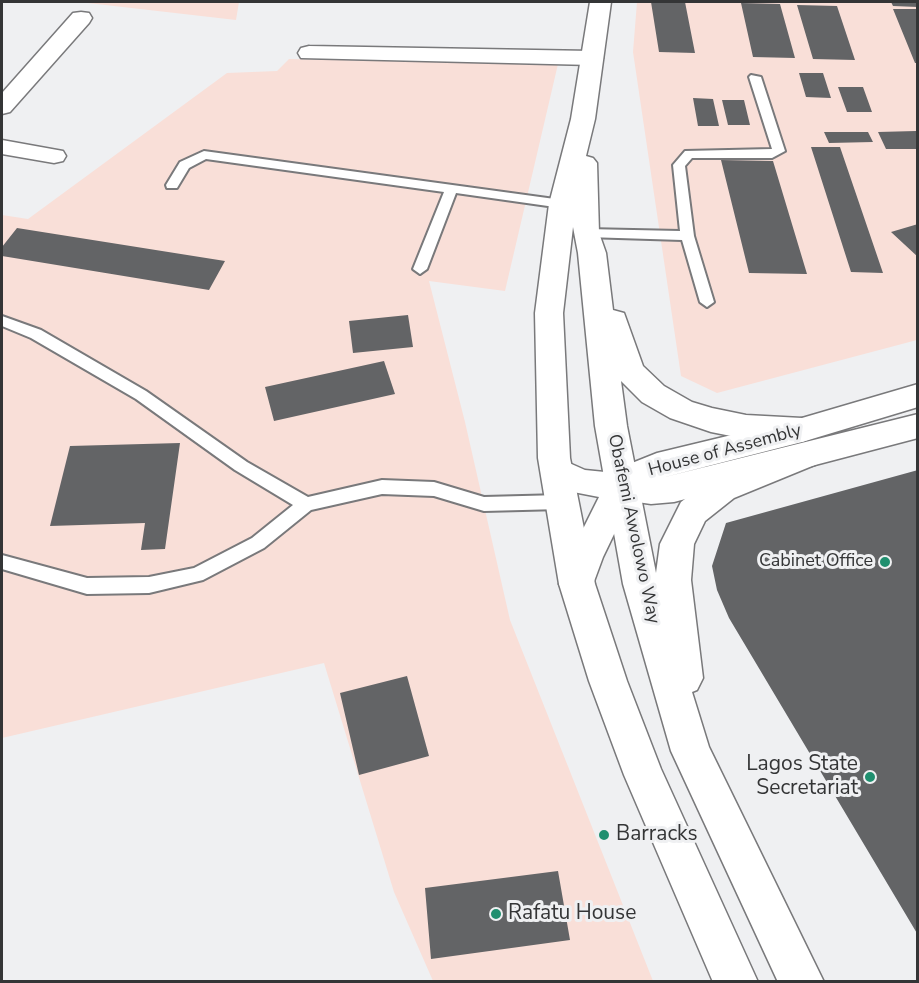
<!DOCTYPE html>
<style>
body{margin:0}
#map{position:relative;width:919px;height:983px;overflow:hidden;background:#eff0f2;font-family:"Nunito Sans",sans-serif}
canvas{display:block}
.frame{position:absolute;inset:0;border:3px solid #343536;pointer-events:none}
</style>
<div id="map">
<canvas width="919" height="983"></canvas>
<div class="frame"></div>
</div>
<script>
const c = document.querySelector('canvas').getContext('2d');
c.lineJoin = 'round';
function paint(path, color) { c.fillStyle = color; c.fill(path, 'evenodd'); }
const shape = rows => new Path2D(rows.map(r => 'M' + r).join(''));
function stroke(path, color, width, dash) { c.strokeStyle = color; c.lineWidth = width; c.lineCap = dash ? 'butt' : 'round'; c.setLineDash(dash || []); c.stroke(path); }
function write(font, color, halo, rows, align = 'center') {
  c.font = font + ' "Nunito Sans",sans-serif'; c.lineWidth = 6; c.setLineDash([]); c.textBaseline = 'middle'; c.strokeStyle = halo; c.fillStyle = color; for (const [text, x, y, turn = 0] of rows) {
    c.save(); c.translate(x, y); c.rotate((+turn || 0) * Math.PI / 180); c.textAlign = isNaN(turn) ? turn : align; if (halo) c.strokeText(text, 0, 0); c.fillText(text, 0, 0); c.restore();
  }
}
const commercial = shape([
 [79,2,239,2,236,20],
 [637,2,917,2,917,340,717,393,681,376,633,52],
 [289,59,558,64,505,291,429,281,465,422,510,620,653,981,433,981,394,892,324,663,2,738,2,215,28,219,227,73,277,71]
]);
const building = shape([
 [651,2,685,2,695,53,659,52],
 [891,2,918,2,918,7,893,6],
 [741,3,780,4,795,58,753,57],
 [797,5,837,6,855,60,813,59],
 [893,9,918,9,918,63,915,63],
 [799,73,823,73,831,98,806,97],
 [838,87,863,87,872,112,847,112],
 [693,98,713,99,719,126,698,126],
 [722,100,744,100,750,125,728,125],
 [916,131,918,149,886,149,878,132],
 [824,132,868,132,873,142,829,143],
 [811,147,840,147,883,273,851,272],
 [721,160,773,161,807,274,749,273],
 [918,224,918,257,891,232],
 [17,228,225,261,209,290,2,256,2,247],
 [408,315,413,347,353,353,349,321],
 [384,361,395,394,274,421,265,387],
 [180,443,165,549,141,550,145,523,50,526,70,446],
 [918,470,918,935,729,618,717,590,712,566,726,523],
 [407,676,429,756,359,775,340,693],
 [558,871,570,940,431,959,425,888]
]);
const service = shape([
 [751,75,761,77,785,151,772,158,692,158,685,166,694,236,714,302,707,307,700,302,682,240,586,237,579,233,586,229,680,231,673,165,685,151,772,149,749,77,751,75],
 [204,151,562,200,569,204,562,208,456,193,427,269,420,274,413,269,444,192,206,159,189,168,177,188,167,188,166,185,180,162,204,151],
 [2,316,41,330,146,391,247,462,308,497,382,480,434,482,484,497,561,495,567,497,569,502,567,507,561,509,484,511,434,496,382,494,311,510,264,548,203,580,149,593,87,594,2,569,2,555,87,578,149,577,194,568,252,538,293,505,235,470,136,399,31,338,2,326,2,316]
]);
const minor = shape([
 [81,12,89,13,92,18,89,23,10,112,2,114,2,93,73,13,81,12],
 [309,46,592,51,600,53,603,58,600,63,592,65,301,58,298,53,301,48,309,46],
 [2,140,63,151,66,156,63,161,54,163,2,154,2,140]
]);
const tertiary = shape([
 [918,384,918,407,802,442,665,477,918,414,918,438,674,502,651,504,630,501,603,557,589,595,577,599,565,595,559,584,569,557,599,497,568,491,547,480,542,471,547,462,558,458,585,470,615,473,627,465,657,453,802,418,918,384]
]);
const primary = shape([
 [590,2,611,2,595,119,586,156,593,158,597,163,599,233,606,253,613,310,624,313,643,366,664,386,692,402,712,408,746,415,802,418,813,422,818,430,813,438,802,442,746,439,711,432,670,418,642,402,621,381,627,426,656,573,660,544,681,502,710,480,806,443,817,446,822,455,817,464,734,498,705,521,694,544,691,580,703,678,697,690,692,692,709,747,824,982,778,982,671,751,623,584,595,426,578,253,573,227,563,313,570,458,595,584,627,681,661,769,758,982,713,982,624,775,589,681,559,584,538,458,535,313,549,204,571,119,590,2]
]);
const markers = [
 [885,562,6,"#208f6f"],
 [870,777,6,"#208f6f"],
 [604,835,6,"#208f6f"],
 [496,914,6,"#208f6f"]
];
const streetNames = [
 ["House of Assembly",725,451,-15],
 ["Obafemi Awolowo Way",633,529,78]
];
const poiNames = [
 ["Cabinet Office",873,562]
];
const nearPoinames = [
 ["Lagos State",858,765,"right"],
 ["Secretariat",858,789,"right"],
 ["Barracks",616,835],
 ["Rafatu House",508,914]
];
paint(commercial, '#f9dfd8');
paint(building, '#636466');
stroke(service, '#79797b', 4);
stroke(minor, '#79797b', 3);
stroke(tertiary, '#79797b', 3);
stroke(primary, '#79797b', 3);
paint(service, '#fff');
paint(minor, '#fff');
paint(tertiary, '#fff');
paint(primary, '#fff');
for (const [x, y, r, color] of markers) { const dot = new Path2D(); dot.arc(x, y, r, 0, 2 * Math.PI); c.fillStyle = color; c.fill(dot); stroke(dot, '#eff0f2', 2); }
write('18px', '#343536', '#eff0f2', streetNames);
write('18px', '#343536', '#eff0f2', poiNames, 'right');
write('21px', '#343536', '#eff0f2', nearPoinames, 'left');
</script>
